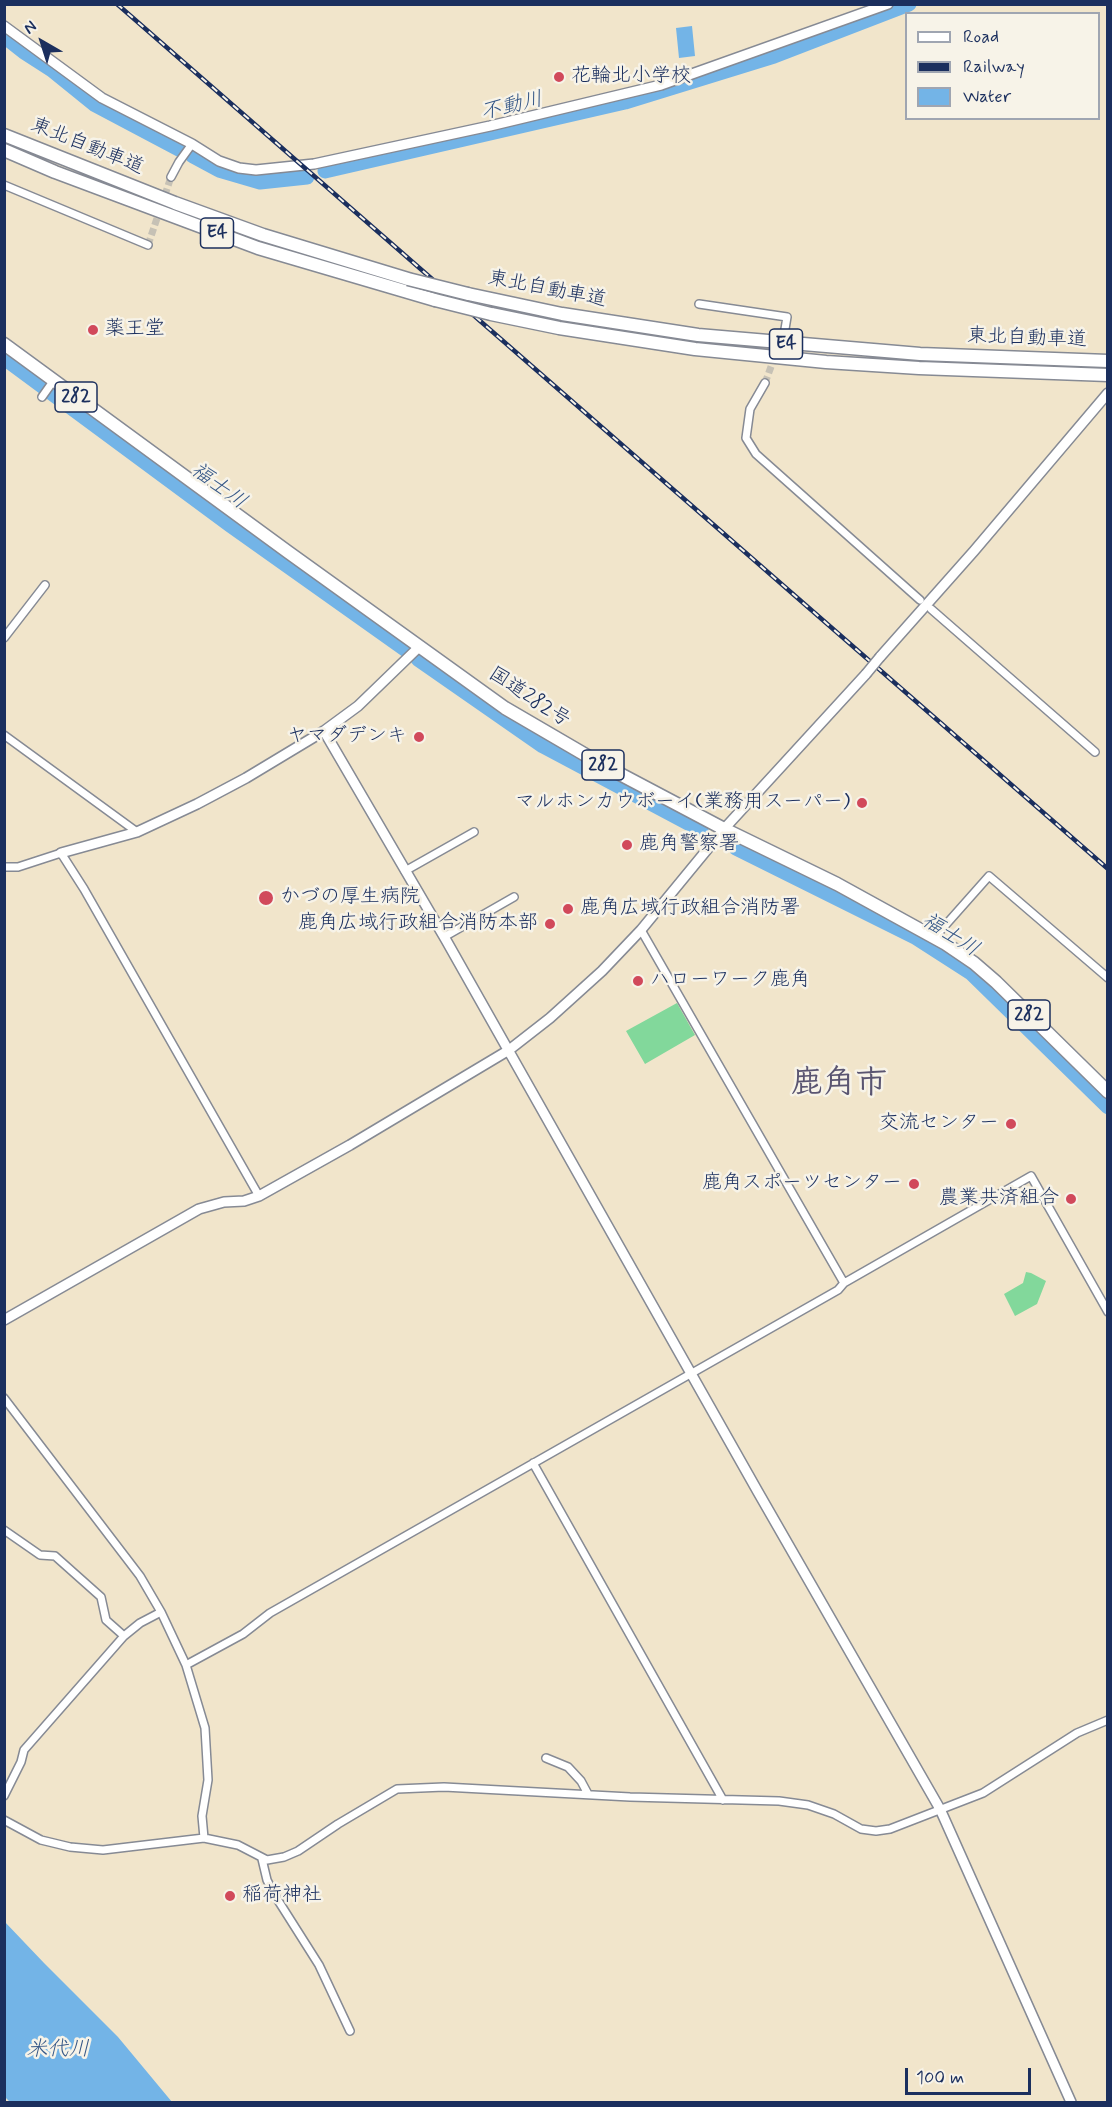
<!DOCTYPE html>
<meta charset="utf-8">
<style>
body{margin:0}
#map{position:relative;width:1112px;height:2107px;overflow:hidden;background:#f1e5cb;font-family:Mynerve,sans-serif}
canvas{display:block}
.frame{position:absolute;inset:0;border:6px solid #1b2f5e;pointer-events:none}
.legend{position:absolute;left:905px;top:12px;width:195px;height:108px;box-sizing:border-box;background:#f7f3e8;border:2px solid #9fa5b1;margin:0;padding:8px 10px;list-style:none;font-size:18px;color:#1b2f5e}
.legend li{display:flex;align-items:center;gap:12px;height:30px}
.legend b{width:30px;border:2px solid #9fa5b1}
.north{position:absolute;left:12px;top:12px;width:60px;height:60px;-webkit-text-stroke:4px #f7f3e8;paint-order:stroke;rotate:321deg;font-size:16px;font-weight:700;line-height:24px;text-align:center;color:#1b2f5e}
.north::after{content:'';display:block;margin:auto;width:21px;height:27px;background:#1b2f5e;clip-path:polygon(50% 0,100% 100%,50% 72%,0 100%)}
.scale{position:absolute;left:905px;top:2068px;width:126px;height:27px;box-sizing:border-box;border:3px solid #1b2f5e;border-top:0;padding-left:8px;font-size:18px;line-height:21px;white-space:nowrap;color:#1b2f5e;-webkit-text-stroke:4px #f7f3e8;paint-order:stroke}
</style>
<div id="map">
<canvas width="1112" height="2107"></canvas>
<div class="frame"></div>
<ul class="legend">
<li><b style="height:8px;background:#fff"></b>Road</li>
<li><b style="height:8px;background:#1b2f5e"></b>Railway</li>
<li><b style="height:16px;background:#73b4e7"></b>Water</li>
</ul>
<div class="north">N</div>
<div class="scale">100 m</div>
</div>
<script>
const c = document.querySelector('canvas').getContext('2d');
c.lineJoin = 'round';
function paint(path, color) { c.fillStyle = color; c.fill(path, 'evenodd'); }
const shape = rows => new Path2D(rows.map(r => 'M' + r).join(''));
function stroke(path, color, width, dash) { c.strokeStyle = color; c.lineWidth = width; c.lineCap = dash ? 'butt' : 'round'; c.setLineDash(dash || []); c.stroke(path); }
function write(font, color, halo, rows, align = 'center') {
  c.font = font + ' Mynerve,"Klee One",sans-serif'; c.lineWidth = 5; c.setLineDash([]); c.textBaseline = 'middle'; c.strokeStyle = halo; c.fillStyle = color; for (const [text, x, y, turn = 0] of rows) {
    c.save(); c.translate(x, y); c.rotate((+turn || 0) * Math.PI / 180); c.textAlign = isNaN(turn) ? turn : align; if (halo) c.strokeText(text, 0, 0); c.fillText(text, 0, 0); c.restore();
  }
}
const green = shape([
 [677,1003,695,1035,645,1064,626,1031],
 [1026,1272,1031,1273,1046,1281,1037,1304,1015,1316,1004,1294,1023,1283]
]);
const water = shape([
 [692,26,695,56,679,58,676,28],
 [4,1921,44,1963,118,2037,172,2102,10,2102,5,2097]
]);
const river = shape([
 [4,36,24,52,52,70,94,104,179,149],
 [193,156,219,170,260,182,307,177],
 [325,171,625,102,774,56,909,4],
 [4,358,230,525,406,650],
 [418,659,543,746,701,830],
 [736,848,915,937,971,973,1108,1107]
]);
const streetTunnel = shape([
 [148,245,171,177],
 [765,383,785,329]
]);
const street = shape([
 [171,177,179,162,192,144],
 [4,185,148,245],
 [699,304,787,317,785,329],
 [765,383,750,409,746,438,756,454,920,600],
 [42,397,54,380],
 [931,609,1095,752],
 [4,638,45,585],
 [4,735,137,832],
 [4,867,18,867,61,853,84,889,259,1196],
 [405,871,474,832],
 [641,930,844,1283],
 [444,937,514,897],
 [934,938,989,876,1108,978],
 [4,1398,140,1576,161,1612,186,1665,205,1728,208,1780,202,1816,204,1838],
 [533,1463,723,1800],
 [4,1530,40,1555,55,1556,101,1597,106,1620,124,1636],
 [186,1665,243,1634,270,1613,838,1290,844,1283,1031,1176,1108,1312],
 [546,1758,568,1767,581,1781,588,1794],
 [4,1796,21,1762,24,1750,124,1636,140,1623,161,1612],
 [4,1820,41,1840,70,1847,103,1850,204,1838,238,1845,267,1860,284,1857,298,1851,338,1824,397,1789,444,1787,630,1797,779,1801,808,1805,834,1814,861,1829,876,1831,890,1829,983,1793,1077,1733,1108,1720],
 [262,1859,267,1880,274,1894,319,1965,350,2031]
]);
const secondary = shape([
 [4,26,102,98,192,144,219,161,239,168,256,170,314,164,490,126,661,85,888,4],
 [880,657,974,551,1108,393],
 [324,731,446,940,758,1492,940,1809,1071,2102],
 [61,853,137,832,197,804,246,778,324,731,358,706,420,646],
 [4,1320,199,1209,224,1202,244,1201,259,1196,350,1145,509,1050,550,1018,602,971,641,930,724,829,866,674]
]);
const highway = shape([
 [4,135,175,203,263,235,408,279],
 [4,150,55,172,258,248,435,300],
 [468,294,562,314,698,335,920,354,1108,361],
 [491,314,559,328,695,349,826,362,919,368,1108,375],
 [4,344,288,552,505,708,601,764,724,829,837,884,946,944,974,963,996,982,1108,1092]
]);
const rail = shape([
 [117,4,1108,869]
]);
const secondaryBridge = shape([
 [866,674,880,657]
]);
const highwayBridge = shape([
 [408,279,468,294],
 [435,300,491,314]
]);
const markers = [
 [559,77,6,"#d1495b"],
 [93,330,6,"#d1495b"],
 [419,737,6,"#d1495b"],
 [862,803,6,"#d1495b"],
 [627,845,6,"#d1495b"],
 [266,898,8,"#d1495b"],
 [568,909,6,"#d1495b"],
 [550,924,6,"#d1495b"],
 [638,981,6,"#d1495b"],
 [1011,1124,6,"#d1495b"],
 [914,1184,6,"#d1495b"],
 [1071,1199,6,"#d1495b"],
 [230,1896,6,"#d1495b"]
];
const shields = [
 [217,233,33],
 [786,344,33],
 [76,397,42],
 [603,765,42],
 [1029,1015,42]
];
const shieldNames = [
 ["E4",217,233],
 ["E4",786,344],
 ["282",76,397],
 ["282",603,765],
 ["282",1029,1015]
];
const poiNames = [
 ["花輪北小学校",571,77],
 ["薬王堂",105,330],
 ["ヤマダデンキ",407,737,"right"],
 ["マルホンカウボーイ(業務用スーパー)",850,803,"right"],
 ["鹿角警察署",639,845],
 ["かづの厚生病院",280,898],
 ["鹿角広域行政組合消防署",580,909],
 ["鹿角広域行政組合消防本部",538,924,"right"],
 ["ハローワーク鹿角",650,981],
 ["交流センター",999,1124,"right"],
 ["鹿角スポーツセンター",902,1184,"right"],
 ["農業共済組合",1059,1199,"right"],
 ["稲荷神社",242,1896]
];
const streetNames = [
 ["東北自動車道",87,147,22],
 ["東北自動車道",547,290,11],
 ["東北自動車道",1027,339,2],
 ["国道282号",529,698,33]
];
const waterNames = [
 ["不動川",512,107,-13],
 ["福士川",218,487,36],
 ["福士川",950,936,32],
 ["米代川",58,2051]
];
const townNames = [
 ["鹿角市",839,1085]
];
paint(green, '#82d89b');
paint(water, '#73b4e7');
stroke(river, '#73b4e7', 15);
stroke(streetTunnel, '#c6c1b5', 7, [7, 3.5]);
stroke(street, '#868a94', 10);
stroke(secondary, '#868a94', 12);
stroke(highway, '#868a94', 15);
stroke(street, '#fff', 7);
stroke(secondary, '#fff', 9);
stroke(highway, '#fff', 12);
stroke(rail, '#1b2f5e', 4.5);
stroke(rail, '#f7f3e8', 2, [7]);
stroke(secondaryBridge, '#868a94', 12, []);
stroke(highwayBridge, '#868a94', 15, []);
stroke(secondaryBridge, '#fff', 9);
stroke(highwayBridge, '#fff', 12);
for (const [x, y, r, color] of markers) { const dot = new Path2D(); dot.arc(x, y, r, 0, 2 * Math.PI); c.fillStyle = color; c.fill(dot); stroke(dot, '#f7f3e8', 2); }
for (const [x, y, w] of shields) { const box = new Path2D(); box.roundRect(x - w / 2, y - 15, w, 30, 4.5); c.fillStyle = '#f7f3e8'; c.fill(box); stroke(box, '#1b2f5e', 1.5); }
write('bold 18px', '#1b2f5e', null, shieldNames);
write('20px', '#1b2f5e', '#f7f3e8', poiNames, 'left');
write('20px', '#1b2f5e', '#f7f3e8', streetNames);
write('italic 21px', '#355787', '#f7f3e8', waterNames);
write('bold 32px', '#5a5571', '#f7f3e8', townNames);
</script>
